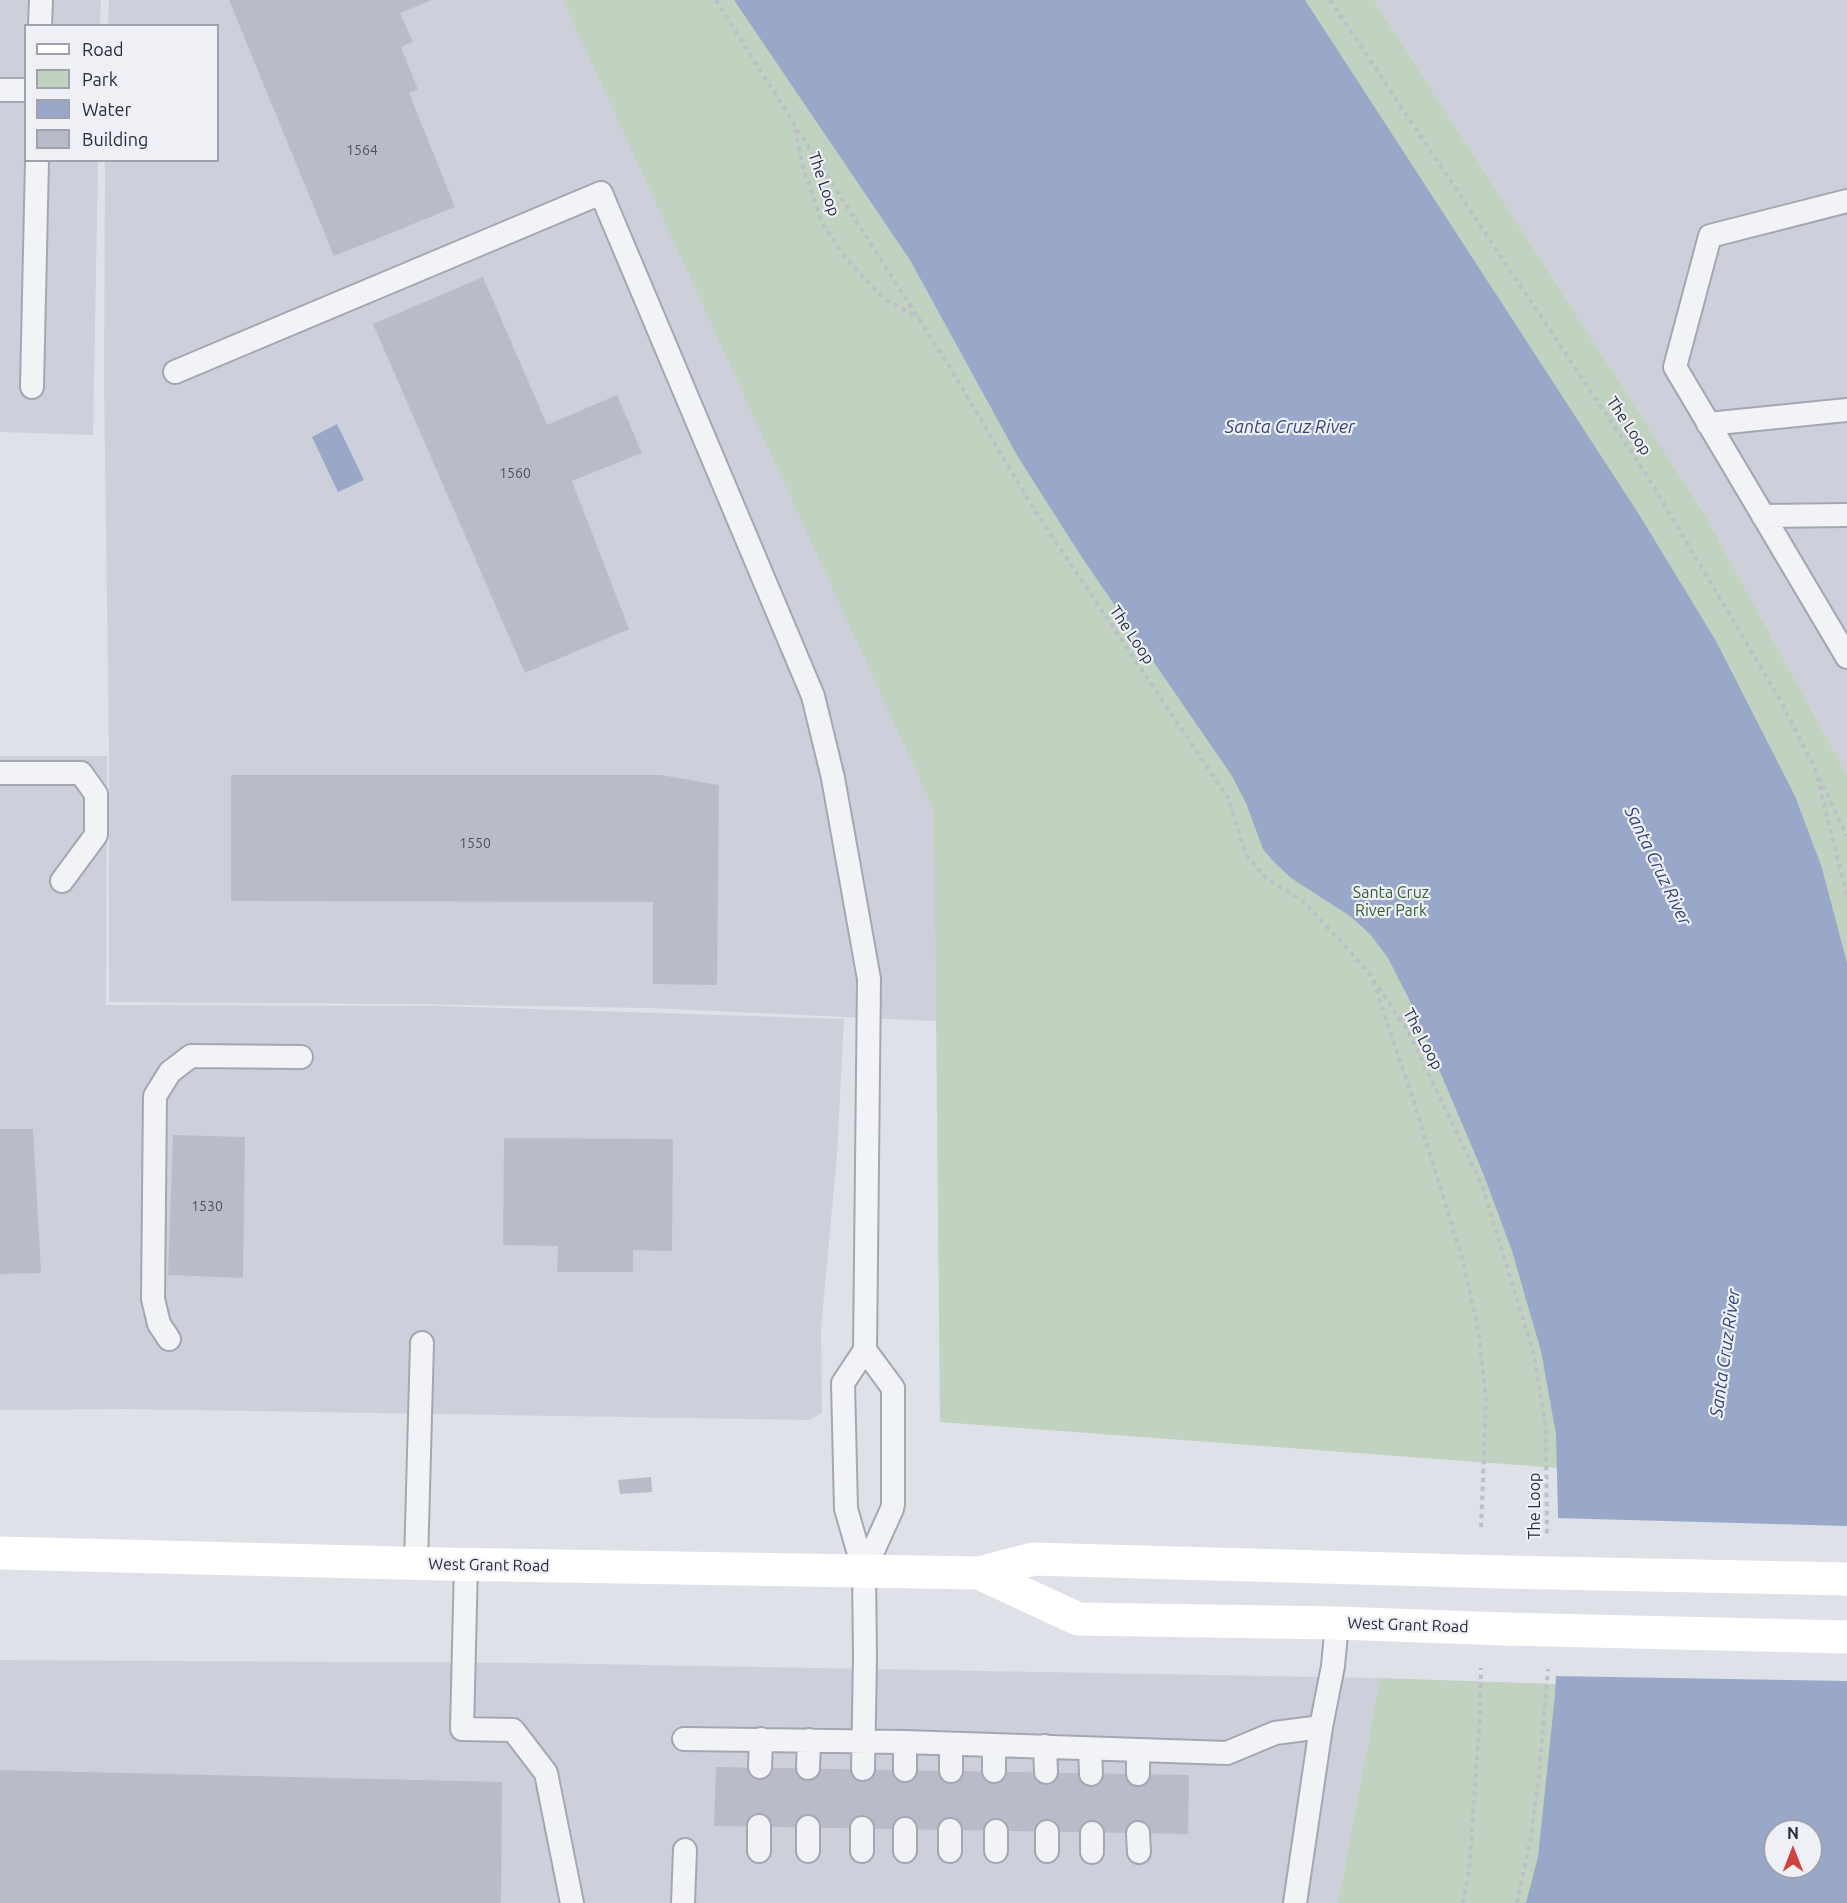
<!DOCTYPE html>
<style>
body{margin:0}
#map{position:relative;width:1847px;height:1903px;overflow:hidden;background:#dfe1e8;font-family:Ubuntu,sans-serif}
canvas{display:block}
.legend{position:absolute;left:24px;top:24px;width:195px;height:138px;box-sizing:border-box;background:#eef0f6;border:2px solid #9fa2ad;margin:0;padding:8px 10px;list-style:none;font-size:18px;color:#282c40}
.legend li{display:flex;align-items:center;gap:12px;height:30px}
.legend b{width:30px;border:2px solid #9fa2ad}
.north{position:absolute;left:1763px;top:1819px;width:60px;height:60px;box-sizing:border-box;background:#eef0f6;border:2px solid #9fa2ad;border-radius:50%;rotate:0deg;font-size:16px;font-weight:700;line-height:24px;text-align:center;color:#282c40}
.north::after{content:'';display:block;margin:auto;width:21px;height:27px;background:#cf4442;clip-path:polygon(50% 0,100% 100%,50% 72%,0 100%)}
</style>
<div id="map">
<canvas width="1847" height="1903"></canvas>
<ul class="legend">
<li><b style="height:8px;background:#fff"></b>Road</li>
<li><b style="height:16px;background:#c1d2c0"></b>Park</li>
<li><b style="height:16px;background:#99a8c9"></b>Water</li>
<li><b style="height:16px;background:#b9bcc8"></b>Building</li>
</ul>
<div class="north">N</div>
</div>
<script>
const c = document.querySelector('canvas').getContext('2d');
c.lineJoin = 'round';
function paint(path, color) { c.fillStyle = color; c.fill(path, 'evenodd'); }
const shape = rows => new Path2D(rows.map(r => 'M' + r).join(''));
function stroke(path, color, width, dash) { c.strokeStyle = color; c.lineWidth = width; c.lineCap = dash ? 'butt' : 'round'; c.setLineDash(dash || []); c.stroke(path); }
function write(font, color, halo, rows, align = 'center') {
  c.font = font + ' Ubuntu,sans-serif'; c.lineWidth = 4.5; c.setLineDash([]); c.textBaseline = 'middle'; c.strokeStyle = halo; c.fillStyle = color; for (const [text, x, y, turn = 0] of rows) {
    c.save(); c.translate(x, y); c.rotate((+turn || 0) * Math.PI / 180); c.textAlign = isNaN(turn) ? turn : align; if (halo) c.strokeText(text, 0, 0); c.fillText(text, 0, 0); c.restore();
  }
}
const built = shape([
 [0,0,101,0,100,25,26,26,26,160,98,161,93,435,0,432],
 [109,0,579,0,951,809,954,1022,650,1008,406,1004,109,1002,109,752,104,383,105,161,218,160,218,26,108,25],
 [1374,0,1847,0,1847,775,1705,515],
 [0,756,107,756,106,1005,439,1006,844,1019,837,1155,821,1329,822,1413,809,1420,127,1409,0,1410],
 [0,1660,534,1663,1380,1678,1338,1903,0,1903]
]);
const green = shape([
 [563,0,1374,0,1705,515,1847,775,1847,1481,1585,1470,940,1422,934,810],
 [1380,1678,1847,1694,1847,1903,1338,1903],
 [1775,1831,1811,1831,1811,1867,1775,1867]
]);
const water = shape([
 [734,0,1305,0,1640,516,1716,641,1795,796,1822,868,1847,963,1847,1903,1526,1903,1538,1857,1555,1695,1560,1595,1556,1434,1541,1351,1512,1251,1483,1173,1410,1001,1388,958,1370,934,1350,916,1291,878,1273,861,1263,849,1246,803,1232,776,1083,559,1018,457,910,260],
 [1775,1831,1811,1831,1811,1867,1775,1867],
 [337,424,364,480,338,492,312,437]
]);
const pier = shape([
 [1555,1518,1847,1526,1847,1681,1553,1676,1557,1595]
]);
const building = shape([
 [229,0,432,0,400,13,413,42,401,47,418,90,409,93,455,207,334,256],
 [483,277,547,425,617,395,642,453,572,481,629,629,525,673,373,324],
 [231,775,661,775,719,785,717,985,653,984,653,902,231,901],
 [0,1129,33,1129,41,1273,0,1274],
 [173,1135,245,1137,243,1278,168,1275],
 [504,1138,673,1139,672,1251,633,1250,633,1272,557,1272,558,1246,503,1245],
 [651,1477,652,1492,620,1494,618,1480],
 [716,1767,1189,1775,1188,1834,714,1826],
 [0,1770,502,1782,501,1903,0,1903]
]);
const path = shape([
 [716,0,794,124,948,364,1035,511,1228,798,1246,855,1266,878,1303,901,1346,947,1370,975,1408,1031,1482,1185,1534,1355,1546,1429,1547,1536],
 [1330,0,1646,474,1778,696,1815,769,1847,896],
 [795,129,803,167,822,223,840,250,860,274,886,300,919,318],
 [1819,777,1847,836],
 [1373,981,1411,1093,1463,1261,1479,1334,1486,1401,1481,1529],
 [1463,1903,1469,1872,1480,1714,1481,1668],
 [1517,1903,1530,1842,1539,1774,1548,1669]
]);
const service = shape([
 [40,26,41,0],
 [0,90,26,90],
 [1847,201,1710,236,1675,367,1847,657],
 [175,372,601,193,813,696,833,778,869,979,865,1350,843,1383,846,1509,864,1571,892,1509,893,1504,893,1388,865,1350],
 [32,387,37,160],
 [1708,424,1847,410],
 [1763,516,1847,515],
 [0,773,81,773,96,794,96,835,62,881],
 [169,1339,159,1324,153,1299,155,1096,170,1072,191,1056,301,1057],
 [416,1563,422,1343],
 [466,1564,462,1729,513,1730,546,1773,572,1903],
 [684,1739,905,1742,1227,1753,1275,1733,1321,1727,1333,1666,1337,1623],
 [905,1742,905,1770],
 [951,1744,951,1771],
 [994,1745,994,1771],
 [1045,1746,1046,1772],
 [1090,1749,1091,1774],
 [1138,1750,1138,1774],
 [760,1767,761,1739],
 [808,1768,809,1740],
 [863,1769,865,1658,864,1571],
 [759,1826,759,1851],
 [808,1827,808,1851],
 [862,1828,862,1851],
 [950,1830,950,1851],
 [996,1831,996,1851],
 [1047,1832,1047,1851],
 [1092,1833,1092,1852],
 [1138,1833,1139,1852],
 [905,1851,905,1829],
 [683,1903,685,1850],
 [1295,1903,1321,1727]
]);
const secondary = shape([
 [0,1553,441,1564,979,1573,1033,1559,1502,1572],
 [979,1573,1078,1619,1337,1623,1505,1629]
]);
const secondaryBridge = shape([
 [1502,1572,1847,1579],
 [1505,1629,1847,1637]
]);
const numberNames = [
 ["1564",362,150],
 ["1560",515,473],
 ["1550",475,843],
 ["1530",207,1206]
];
const streetNames = [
 ["The Loop",824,184,71],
 ["The Loop",1629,426,56],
 ["The Loop",1132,635,56],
 ["The Loop",1423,1039,62],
 ["The Loop",1535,1506,-90],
 ["West Grant Road",489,1565,1],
 ["West Grant Road",1408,1625,2]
];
const parkNames = [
 ["Santa Cruz",1391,893],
 ["River Park",1391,911]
];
const waterNames = [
 ["Santa Cruz River",1290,427],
 ["Santa Cruz River",1658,866,64],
 ["Santa Cruz River",1725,1353,-82]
];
paint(built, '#cdd0da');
paint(green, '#c1d2c0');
paint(water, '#99a8c9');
paint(pier, '#dfe1e8');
paint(building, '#b9bcc8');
stroke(service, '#a4a7b2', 26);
stroke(path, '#bdbfc7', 4, [4.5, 4.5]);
stroke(service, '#f2f3f7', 22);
stroke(secondary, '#fff', 33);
stroke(secondaryBridge, '#fff', 33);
write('14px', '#4c5062', null, numberNames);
write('16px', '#282c40', '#eef0f6', streetNames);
write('16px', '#365c35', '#eef0f6', parkNames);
write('italic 18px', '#314474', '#eef0f6', waterNames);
</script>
